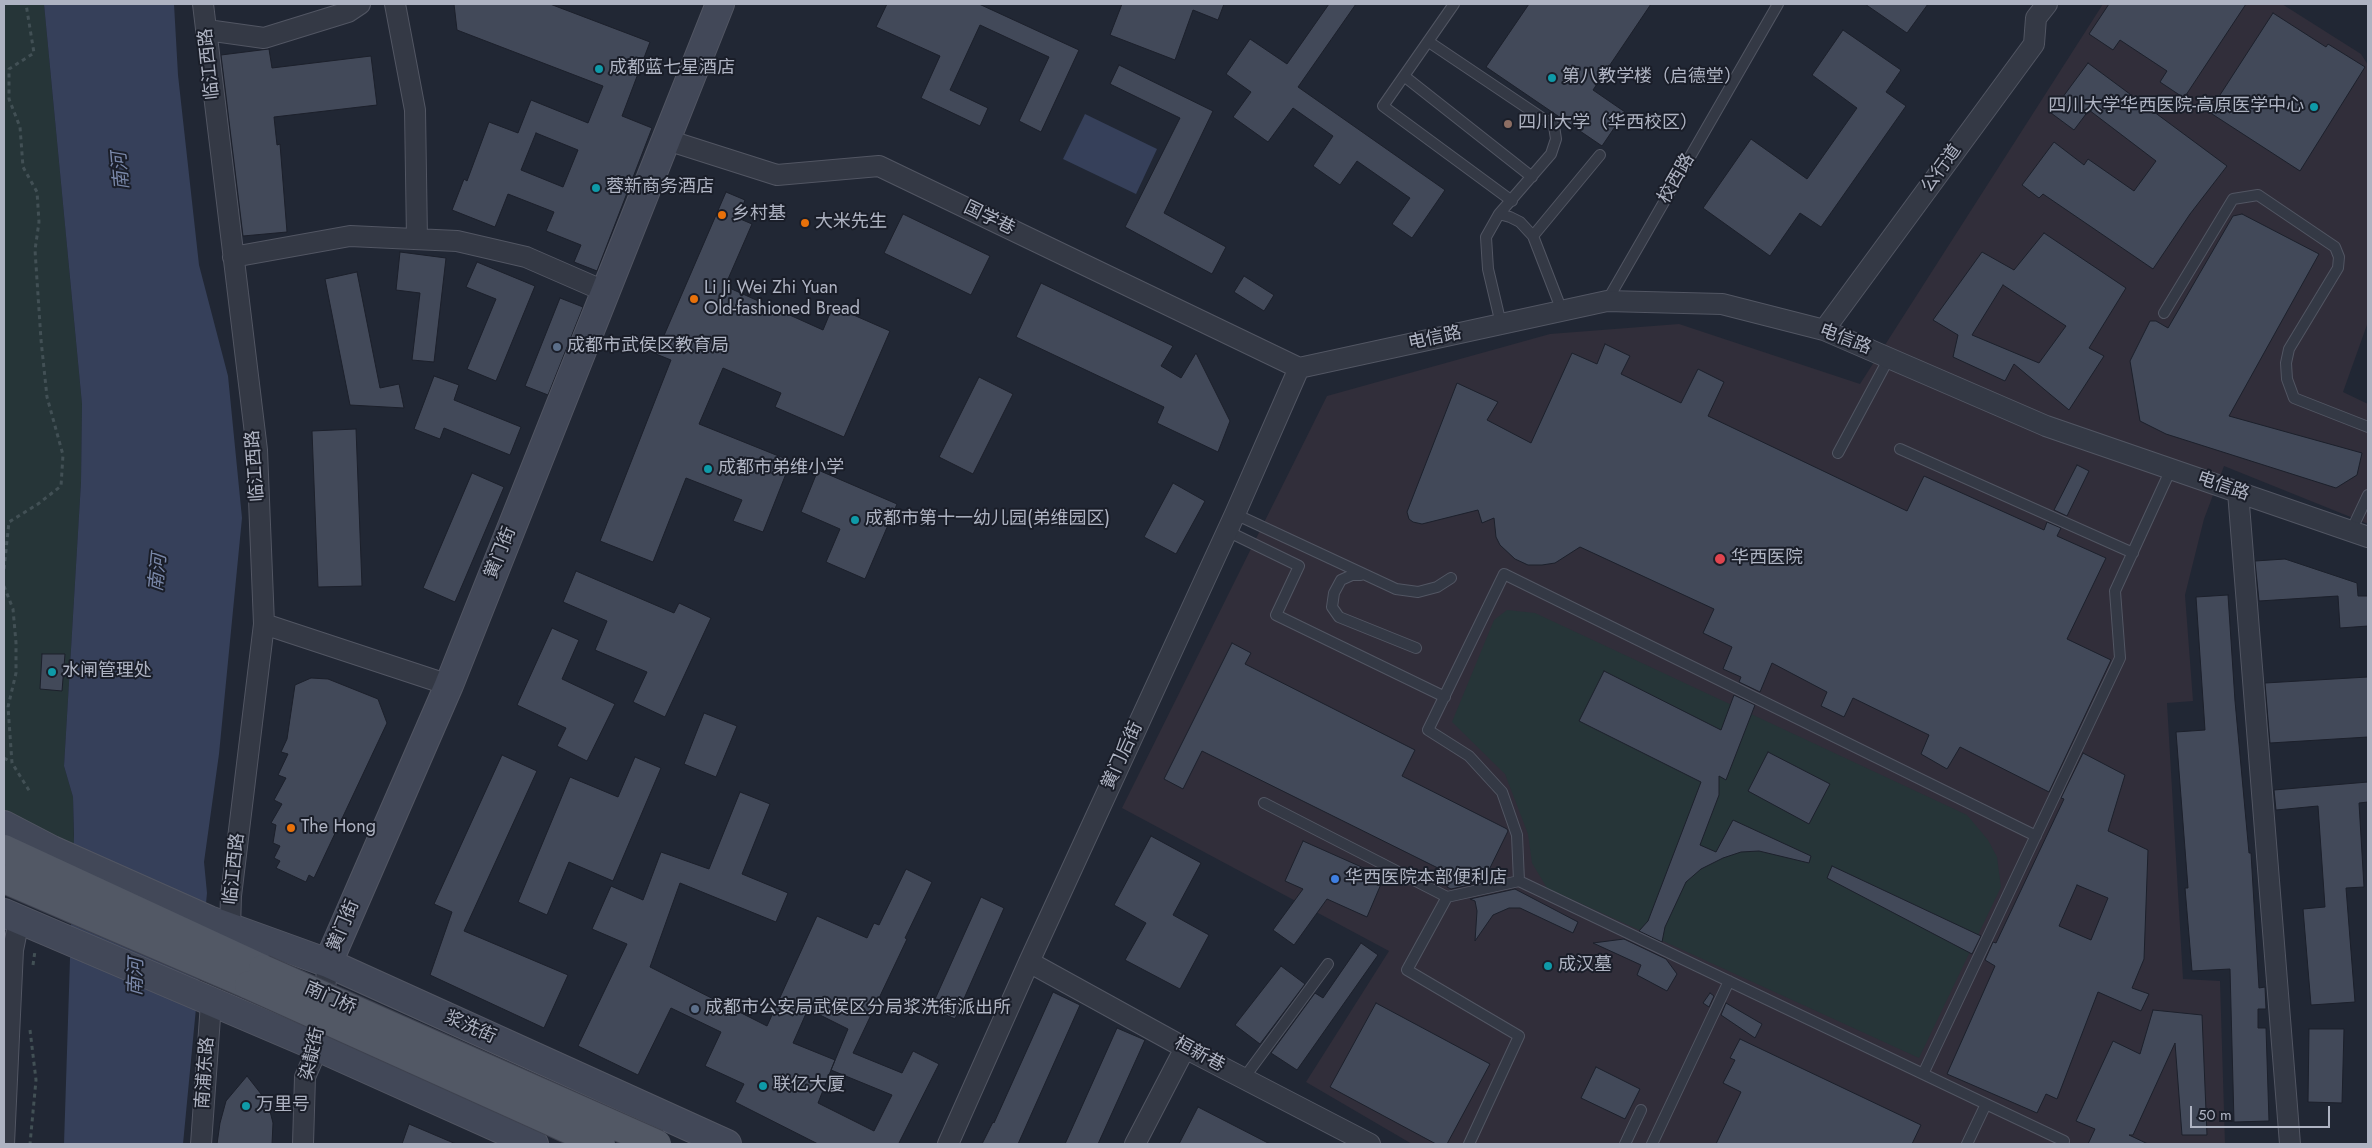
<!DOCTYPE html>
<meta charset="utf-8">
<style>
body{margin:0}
#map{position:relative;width:2372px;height:1148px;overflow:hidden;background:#212734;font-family:Jost,sans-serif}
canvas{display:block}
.frame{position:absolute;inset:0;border:5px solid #aeb3c2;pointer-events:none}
.scale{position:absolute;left:2190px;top:1106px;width:140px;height:22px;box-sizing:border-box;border:2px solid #aeb3c2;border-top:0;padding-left:6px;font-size:15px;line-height:18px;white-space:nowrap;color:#aeb3c2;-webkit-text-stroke:4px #1a1e29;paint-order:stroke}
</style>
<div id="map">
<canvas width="2372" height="1148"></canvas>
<div class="frame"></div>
<div class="scale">50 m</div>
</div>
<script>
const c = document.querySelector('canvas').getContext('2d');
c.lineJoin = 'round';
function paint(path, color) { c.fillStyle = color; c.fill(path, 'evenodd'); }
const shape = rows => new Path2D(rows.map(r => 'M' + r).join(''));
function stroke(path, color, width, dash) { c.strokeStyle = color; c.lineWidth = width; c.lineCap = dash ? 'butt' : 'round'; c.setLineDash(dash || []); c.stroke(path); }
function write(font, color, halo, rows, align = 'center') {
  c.font = font + ' Jost,"Noto Sans SC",sans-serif'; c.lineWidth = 4; c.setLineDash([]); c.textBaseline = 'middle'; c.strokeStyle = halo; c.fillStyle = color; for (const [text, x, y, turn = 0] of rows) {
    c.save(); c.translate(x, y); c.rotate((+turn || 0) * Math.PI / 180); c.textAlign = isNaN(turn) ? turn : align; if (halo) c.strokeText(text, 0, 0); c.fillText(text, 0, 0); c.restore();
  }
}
const medical = shape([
 [2103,4,2282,4,2361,54,2368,65,2368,322,2343,392,2368,404,2368,524,2224,466,2204,519,2185,595,2193,701,2167,703,2183,979,2220,981,2225,1144,1412,1144,1306,1082,1389,951,1122,808,1327,396,1550,334,1679,324,1860,384]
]);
const green = shape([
 [4,4,44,4,82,404,81,482,64,766,73,797,74,846,4,811],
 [1507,610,1535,613,1967,815,1988,840,1997,857,2001,887,1919,1058,1547,888,1532,863,1528,834,1505,774,1452,722,1494,620]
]);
const water = shape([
 [44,4,174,4,178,75,199,265,228,376,242,518,219,754,204,862,207,893,183,1144,64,1144,74,835,73,797,64,766,81,482,82,404],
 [1085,114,1157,149,1136,194,1063,159]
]);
const building = shape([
 [454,4,550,4,650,42,622,116,652,128,597,271,574,262,581,245,546,231,554,212,508,194,495,227,452,210,464,179,467,181,489,122,518,133,531,100,588,123,603,86,457,30,454,4],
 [536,133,578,150,563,187,521,170,536,133],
 [887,4,979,4,1079,50,1041,132,1019,121,1049,57,980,25,950,90,988,108,980,126,921,98,940,56,876,27,887,4],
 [1122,4,1224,4,1218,20,1193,10,1175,60,1110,35,1122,4],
 [1329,4,1356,4,1298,87,1445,190,1412,238,1392,224,1410,198,1357,161,1340,185,1313,166,1333,136,1293,108,1268,142,1233,117,1251,92,1226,74,1250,39,1287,64,1329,4],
 [1529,4,1651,4,1593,90,1625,112,1602,146,1486,67,1529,4],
 [1865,4,1928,4,1907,33,1865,4],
 [2109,4,2246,4,2184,98,2160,82,2167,71,2120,40,2113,50,2089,34,2109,4],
 [2273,13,2326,47,2328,44,2365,67,2300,171,2209,112,2273,13],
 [1843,30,1901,70,1886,92,1906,106,1821,227,1800,213,1770,256,1703,208,1751,139,1807,179,1857,108,1812,75,1843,30],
 [269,49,272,68,371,56,377,105,274,117,277,145,280,144,287,232,243,236,221,55,269,49],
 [2088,63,2227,166,2190,214,2153,269,2043,194,2039,198,2022,185,2054,142,2084,165,2088,159,2134,191,2156,161,2089,110,2074,130,2051,113,2088,63],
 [1119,65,1213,111,1164,213,1226,247,1212,274,1125,227,1180,118,1110,84,1119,65],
 [726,192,745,200,738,218,752,224,725,286,823,330,833,306,890,331,844,437,775,407,781,393,723,368,699,424,791,461,763,532,733,521,742,500,686,478,653,562,600,541,671,360,656,354,726,192],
 [903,214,990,256,971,295,884,253,903,214],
 [2242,214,2319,254,2229,416,2362,453,2357,475,2336,488,2166,434,2140,421,2130,361,2150,321,2156,321,2168,328,2233,216,2242,214],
 [2044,233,2126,288,2089,348,2104,356,2069,410,2014,364,2005,381,1953,357,1958,335,1933,320,1982,252,2014,270,2044,233],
 [2003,285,2066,326,2039,363,1972,335,2003,285],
 [400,252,446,258,434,362,412,360,420,293,396,290,400,252],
 [477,262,535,286,496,381,467,369,496,299,466,287,477,262],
 [357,272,380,388,399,384,404,408,350,405,325,279,357,272],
 [1244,276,1274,295,1264,311,1234,292,1244,276],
 [1041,283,1173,346,1161,366,1181,378,1196,353,1230,421,1218,452,1157,423,1164,407,1016,337,1041,283],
 [560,298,583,307,548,395,525,386,560,298],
 [1605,344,1630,356,1621,374,1681,403,1698,369,1724,382,1708,416,1907,511,1924,476,2044,530,2047,522,2061,528,2057,536,2106,558,2067,639,2111,660,2049,792,1960,747,1947,769,1921,754,1929,735,1853,698,1844,717,1821,706,1827,692,1772,663,1760,692,1739,682,1741,677,1723,669,1732,647,1703,633,1714,609,1580,547,1555,563,1542,565,1528,565,1515,559,1500,545,1496,537,1494,518,1482,523,1478,510,1422,524,1413,522,1409,519,1407,512,1457,383,1498,402,1487,420,1531,443,1572,353,1597,364,1605,344],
 [434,376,459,385,454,400,521,427,510,455,444,428,440,439,414,429,434,376],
 [979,377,1013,394,973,474,939,457,979,377],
 [356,429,362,586,318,587,312,431,356,429],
 [2077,465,2089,471,2067,516,2054,510,2077,465],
 [818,470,897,504,865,579,826,562,840,529,801,512,818,470],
 [472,473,504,487,455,602,423,588,472,473],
 [1173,483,1205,501,1176,554,1144,537,1173,483],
 [2285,559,2357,583,2358,596,2368,596,2368,626,2340,628,2338,596,2259,601,2255,561,2285,559],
 [576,571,674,613,679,603,711,618,665,717,633,702,647,672,595,650,607,621,563,602,576,571],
 [2228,595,2235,701,2249,853,2251,853,2259,988,2265,987,2266,1009,2258,1009,2258,1028,2266,1028,2269,1121,2234,1122,2230,969,2192,971,2185,888,2188,888,2176,732,2205,730,2196,597,2228,595],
 [552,628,579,640,562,679,615,704,587,761,557,746,566,728,517,705,552,628],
 [1232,643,1251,653,1245,664,1415,750,1402,776,1507,829,1508,831,1487,874,1496,879,1451,889,1447,887,1452,875,1202,751,1183,789,1164,779,1232,643],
 [42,654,65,654,62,691,40,689,42,654],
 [1604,671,1721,730,1734,695,1755,705,1726,780,1719,776,1719,795,1700,845,1716,852,1733,820,1811,856,1809,863,1759,851,1741,852,1723,858,1701,869,1686,882,1665,927,1662,942,1639,931,1648,921,1701,782,1579,721,1604,671],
 [2368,677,2368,737,2270,743,2265,683,2368,677],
 [311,678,328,679,378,699,387,723,314,878,309,875,306,882,276,868,280,861,274,858,280,846,273,843,276,825,271,823,282,804,274,800,286,778,278,775,288,754,281,752,287,739,295,685,311,678],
 [704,713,737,726,716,777,684,764,704,713],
 [1768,752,1830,784,1809,824,1748,791,1768,752],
 [2083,753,2125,775,2108,831,2148,850,2144,959,2132,988,2149,994,2141,1011,2098,992,2057,1099,2046,1094,2037,1113,1947,1074,1995,966,1985,960,1993,942,1996,943,2064,799,2061,798,2083,753],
 [2077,885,2108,898,2091,940,2059,926,2077,885],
 [502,755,537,771,464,931,568,975,544,1028,430,975,452,912,434,904,502,755],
 [635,757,661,768,613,881,569,862,547,915,518,902,570,777,618,797,635,757],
 [2368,782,2368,802,2359,803,2364,887,2346,888,2355,1002,2311,1005,2303,909,2325,907,2318,806,2276,810,2274,790,2368,782],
 [740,792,770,804,742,874,788,893,776,922,680,883,650,967,767,1026,817,916,867,938,874,923,879,925,906,869,932,882,905,938,907,939,853,1053,902,1073,913,1051,939,1064,899,1143,900,1144,818,1144,735,1102,744,1084,705,1066,721,1032,671,1008,638,1075,578,1046,627,944,592,929,611,886,643,900,661,852,709,869,740,792],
 [808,1009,848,1029,831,1070,892,1095,874,1131,818,1103,835,1060,793,1043,808,1009],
 [1151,836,1201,863,1173,915,1209,935,1180,989,1125,960,1146,923,1114,905,1151,836],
 [1303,841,1384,877,1367,917,1327,899,1294,945,1273,930,1303,889,1285,881,1303,841],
 [1832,866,1981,936,1972,954,1827,878,1832,866],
 [1515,889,1578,922,1573,933,1520,908,1509,908,1493,915,1475,941,1477,911,1475,901,1470,899,1515,889],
 [981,897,1004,908,955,1019,931,1008,981,897],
 [1624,939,1666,959,1677,974,1667,991,1637,975,1641,965,1593,943,1624,939],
 [1361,943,1378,955,1297,1070,1271,1053,1315,993,1323,998,1361,943],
 [1281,966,1305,984,1260,1044,1235,1025,1281,966],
 [1053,992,1080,1005,1018,1144,982,1144,993,1122,994,1123,1053,992],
 [1710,993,1714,996,1709,1007,1703,1003,1710,993],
 [1376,1003,1490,1064,1447,1144,1436,1144,1330,1087,1376,1003],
 [1726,1003,1762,1024,1755,1038,1721,1015,1726,1003],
 [2153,1010,2202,1015,2207,1135,2182,1135,2175,1043,2133,1135,2129,1135,2148,1144,2088,1144,2095,1129,2076,1121,2113,1041,2140,1054,2153,1010],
 [1117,1028,1145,1040,1098,1144,1065,1144,1117,1028],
 [2309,1029,2344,1029,2342,1103,2308,1102,2309,1029],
 [1740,1039,1921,1125,1912,1144,1716,1144,1741,1092,1723,1083,1735,1060,1730,1058,1740,1039],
 [1596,1067,1640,1089,1625,1119,1581,1098,1596,1067],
 [247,1076,265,1099,270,1111,273,1123,272,1144,217,1144,220,1123,226,1101,247,1076],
 [1198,1107,1270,1144,1179,1144,1198,1107],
 [409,1124,456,1144,402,1144,409,1124]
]);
const path = shape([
 [4,569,9,522,38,504,61,486,63,455,47,397,41,340,35,250,39,222,37,192,23,167,20,127,9,99,9,69,34,53,26,4],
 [4,586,13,609,16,643,16,673,8,707,12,763,30,792],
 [4,758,11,762],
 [33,965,35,951],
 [30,1030,36,1080,30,1144]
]);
const lane = shape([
 [1454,4,1383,106,1512,201],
 [1429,42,1554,126,1556,139,1551,154,1499,214],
 [1404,76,1532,177],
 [1533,236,1600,155],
 [1607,301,1778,4],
 [2164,313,2233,199,2258,195,2335,247,2339,257,2338,268,2289,349,2286,363,2287,379,2294,398,2368,427],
 [1501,324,1488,269,1486,237,1499,214,1510,217,1520,222,1533,236,1562,311],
 [1900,449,2133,553],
 [1838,453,1889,358],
 [1235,514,1396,589,1418,592,1437,587,1451,578],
 [1227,531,1299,566,1276,615,1445,697],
 [2351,531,2368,495],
 [1361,575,1352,575,1341,580,1334,593,1332,607,1339,617,1416,648],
 [1264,803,1447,897,1519,881,1986,1104,1967,1144],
 [1519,881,1517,835,1502,792,1469,756,1428,730,1504,574,2036,836],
 [1447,897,1407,970,1519,1036,1469,1144],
 [1923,1074,2120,658,2115,591,2171,469],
 [1244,1078,1328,964],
 [1986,1104,2064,1141,2063,1144],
 [1625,1144,1641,1110],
 [1652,1144,1729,981]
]);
const street = shape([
 [203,4,257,450,264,624,231,896,230,929],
 [395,4,415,110,417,239],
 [207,30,264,38,348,12,360,4],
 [664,139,777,175,879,166,1299,368],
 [233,257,350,236,457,241,526,257,604,291],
 [1824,330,2034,44,2036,18,2047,4],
 [1299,368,1607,301,1722,304,1824,330,2046,426,2368,537],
 [2238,492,2290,1144],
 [264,624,449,685],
 [1029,962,1185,1048,1370,1144],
 [4,1144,13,950,19,920],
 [201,1144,211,1003],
 [303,1144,305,1077,318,1047,328,963],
 [948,1144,1029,962,1235,514,1299,368],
 [1135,1144,1185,1048]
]);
const secondary = shape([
 [4,825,52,850,209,920,328,963,727,1144],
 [4,913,318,1047,534,1144],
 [328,963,449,685,720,4]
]);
const primary = shape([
 [4,849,263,969],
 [4,879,249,985]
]);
const primaryBridge = shape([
 [263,969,657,1144],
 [249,985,601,1144]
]);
const markers = [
 [599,69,5,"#0f9aa8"],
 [1552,78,5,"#0f9aa8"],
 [2314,107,5,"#0f9aa8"],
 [1508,124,5,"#8d6e63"],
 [596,188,5,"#0f9aa8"],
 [722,215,5,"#e8710a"],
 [805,223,5,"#e8710a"],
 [694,299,5,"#e8710a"],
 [557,347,5,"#5c6f8a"],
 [708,469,5,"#0f9aa8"],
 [855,520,5,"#0f9aa8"],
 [1720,559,6,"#e0444e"],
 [52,672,5,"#0f9aa8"],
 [291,828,5,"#e8710a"],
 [1335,879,5,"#3f7fe0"],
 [1548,966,5,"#0f9aa8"],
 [695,1009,5,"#5c6f8a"],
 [763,1086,5,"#0f9aa8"],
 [246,1106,5,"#0f9aa8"]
];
const streetNames = [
 ["临江西路",210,64,-96],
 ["公行道",1942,169,-54],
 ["校西路",1677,179,-60],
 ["国学巷",989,219,26],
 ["电信路",1435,339,-12],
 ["电信路",1845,340,21],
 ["临江西路",256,466,-94],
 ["电信路",2223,487,19],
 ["黉门街",501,553,-68],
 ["黉门后街",1123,756,-65],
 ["临江西路",235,869,-84],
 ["黉门街",344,926,-67],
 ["南门桥",330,999,24],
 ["浆洗街",470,1028,24],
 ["染靛街",313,1054,-77],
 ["桓新巷",1199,1055,28],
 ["南浦东路",206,1073,-86]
];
const poiNames = [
 ["成都蓝七星酒店",609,69],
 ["第八教学楼（启德堂）",1562,78],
 ["四川大学华西医院-高原医学中心",2304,107,"right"],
 ["四川大学（华西校区）",1518,124],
 ["蓉新商务酒店",606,188],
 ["乡村基",732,215],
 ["大米先生",815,223],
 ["Li Ji Wei Zhi Yuan",704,289],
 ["Old-fashioned Bread",704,310],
 ["成都市武侯区教育局",567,347],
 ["成都市弟维小学",718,469],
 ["成都市第十一幼儿园(弟维园区)",865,520],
 ["华西医院",1731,559],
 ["水闸管理处",62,672],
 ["The Hong",301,828],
 ["华西医院本部便利店",1345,879],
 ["成汉墓",1558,966],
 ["成都市公安局武侯区分局浆洗街派出所",705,1009],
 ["联亿大厦",773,1086],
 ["万里号",256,1106]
];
const waterNames = [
 ["南河",122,171,-95],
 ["南河",159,573,-84],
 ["南河",137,977,-88]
];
paint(medical, '#312e3a');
paint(green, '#263538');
paint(water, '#36405a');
paint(building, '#424959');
stroke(building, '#1c202b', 1);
stroke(lane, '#525663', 12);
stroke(street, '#525663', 22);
stroke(secondary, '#525663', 30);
stroke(primary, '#3e424f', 30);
stroke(path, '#425055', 3, [4, 4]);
stroke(lane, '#343945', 10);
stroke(street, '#343945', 20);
stroke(secondary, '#424858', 28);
stroke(primary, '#525865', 28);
stroke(primaryBridge, '#3e424f', 30, []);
stroke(primaryBridge, '#525865', 28);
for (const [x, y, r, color] of markers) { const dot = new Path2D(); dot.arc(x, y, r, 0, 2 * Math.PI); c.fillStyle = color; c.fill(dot); stroke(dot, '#1a1e29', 2); }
write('18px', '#aeb3c2', '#1a1e29', streetNames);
write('18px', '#aeb3c2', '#1a1e29', poiNames, 'left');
write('italic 19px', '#7987a8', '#1a1e29', waterNames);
</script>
